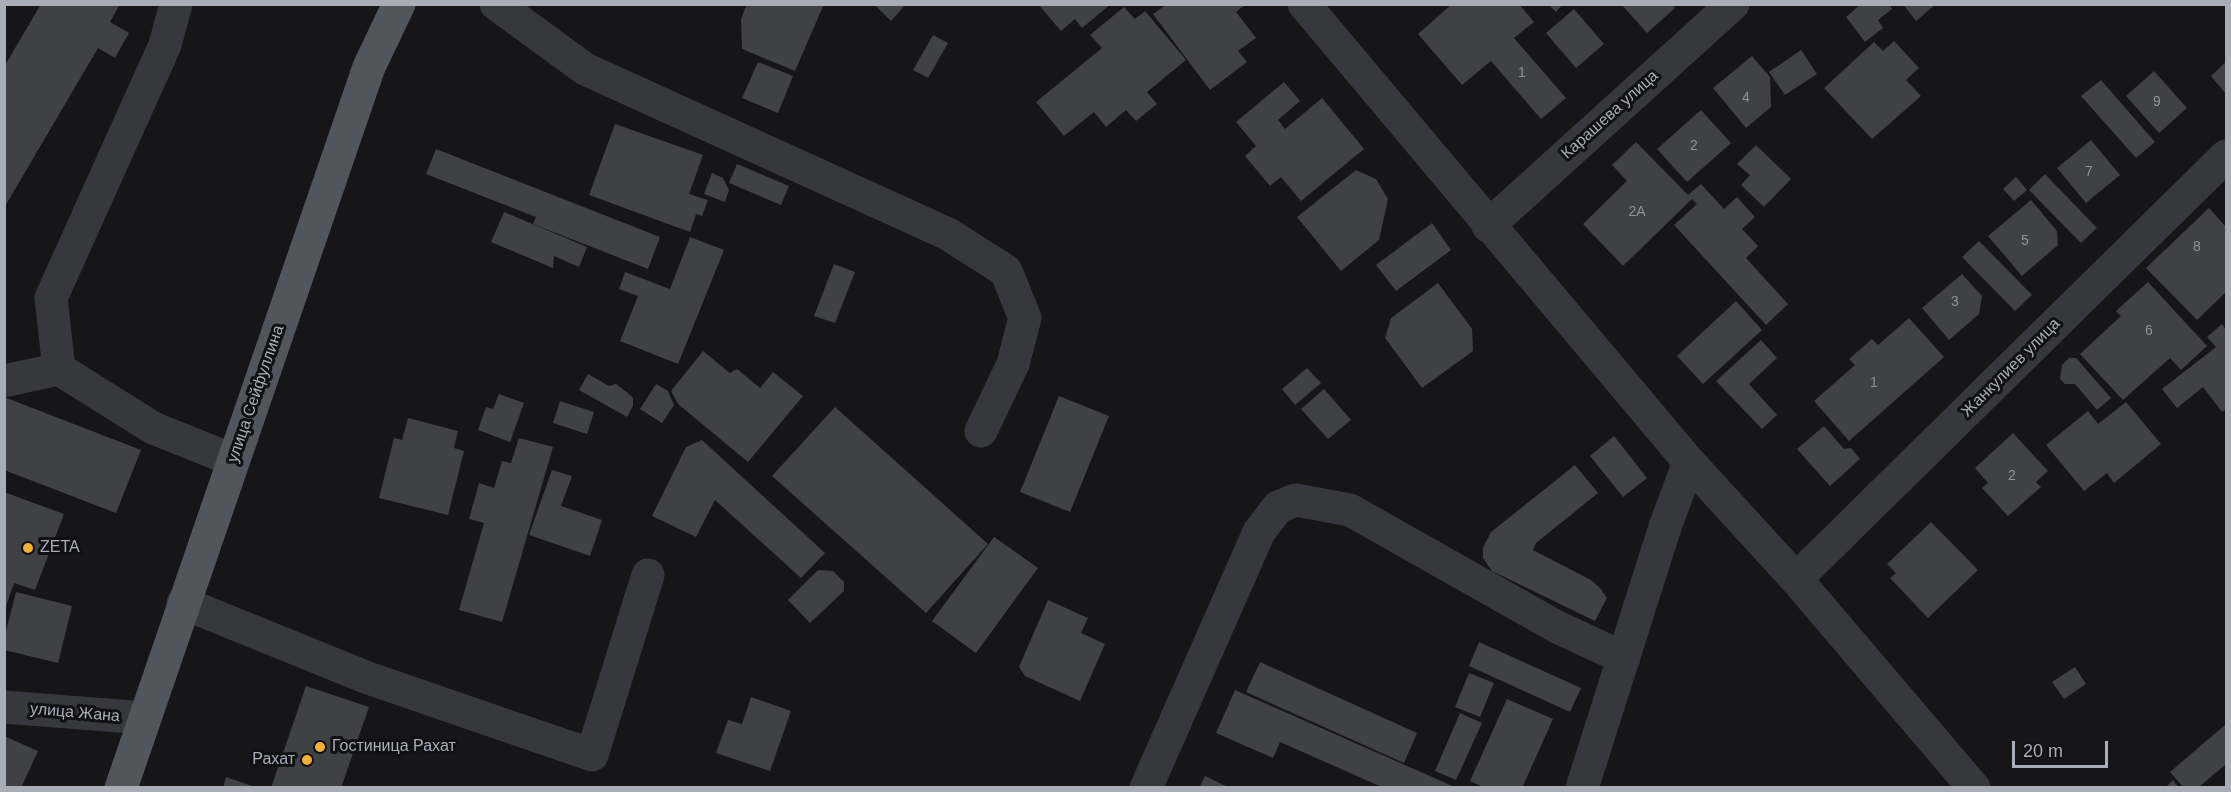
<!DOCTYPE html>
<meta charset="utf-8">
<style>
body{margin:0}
#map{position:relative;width:2231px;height:792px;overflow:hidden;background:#161618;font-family:Helvetica,sans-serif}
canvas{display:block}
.frame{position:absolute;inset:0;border:6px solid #a8adb8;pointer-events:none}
.scale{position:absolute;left:2012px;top:741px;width:96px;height:27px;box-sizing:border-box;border:3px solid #a8adb8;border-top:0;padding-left:8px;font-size:18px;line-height:21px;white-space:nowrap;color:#a8adb8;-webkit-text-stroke:4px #111113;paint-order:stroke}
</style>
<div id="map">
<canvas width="2231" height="792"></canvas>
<div class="frame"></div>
<div class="scale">20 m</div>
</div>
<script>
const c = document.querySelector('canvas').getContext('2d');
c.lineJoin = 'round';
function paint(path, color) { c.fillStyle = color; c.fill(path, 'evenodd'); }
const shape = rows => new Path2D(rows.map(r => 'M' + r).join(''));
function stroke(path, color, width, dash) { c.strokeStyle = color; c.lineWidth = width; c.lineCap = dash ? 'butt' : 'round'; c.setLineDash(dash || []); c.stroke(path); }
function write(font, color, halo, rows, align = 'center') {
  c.font = font + ' Helvetica,sans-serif'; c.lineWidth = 6; c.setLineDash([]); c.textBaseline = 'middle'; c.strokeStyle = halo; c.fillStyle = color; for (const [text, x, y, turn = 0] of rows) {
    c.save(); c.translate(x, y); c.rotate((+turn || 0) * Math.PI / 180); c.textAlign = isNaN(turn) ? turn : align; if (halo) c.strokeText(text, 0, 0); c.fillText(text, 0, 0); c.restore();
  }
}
const building = shape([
 [41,4,120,4,110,22,129,33,115,58,98,48,4,208,4,67],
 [747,4,824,4,795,71,742,49,741,19],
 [874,4,906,4,891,21],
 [1038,4,1111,4,1082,28,1075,19,1061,31],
 [1167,4,1246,4,1236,12,1256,38,1238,51,1247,62,1210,90,1153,14],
 [1452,4,1519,4,1534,22,1514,38,1566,98,1541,119,1491,61,1462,85,1418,34],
 [1548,4,1563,4,1556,12],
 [1621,4,1672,4,1675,8,1647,33],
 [1861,4,1889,4,1892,9,1878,20,1883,28,1865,42,1846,17],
 [1903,4,1936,4,1916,21],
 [1124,7,1135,19,1145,11,1186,60,1147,92,1157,104,1136,121,1126,110,1106,127,1094,112,1064,136,1036,102,1102,48,1090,35],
 [1574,9,1604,44,1576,68,1546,33],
 [933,35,948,43,928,78,913,70],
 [1894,41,1919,68,1906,80,1921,96,1872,139,1824,88,1874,42,1883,51],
 [1801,50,1817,74,1785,95,1769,72],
 [1752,56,1770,77,1771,107,1746,128,1713,88],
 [758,62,793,76,778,113,742,98],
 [2226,62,2226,94,2211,76],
 [2154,71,2187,108,2159,133,2126,96],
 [2101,80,2155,142,2136,158,2081,96],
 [1284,82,1300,101,1278,120,1285,129,1322,98,1364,149,1301,201,1281,177,1270,186,1245,156,1256,146,1236,122],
 [1701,110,1731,143,1687,182,1657,149],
 [615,124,703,155,689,194,708,200,702,216,696,214,690,232,589,195],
 [2091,140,2120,175,2086,203,2057,168],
 [1636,142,1688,195,1701,184,1724,209,1737,197,1755,217,1742,229,1758,246,1746,258,1788,304,1766,325,1674,225,1697,204,1692,199,1623,266,1583,224,1627,181,1612,165],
 [1756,145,1791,179,1764,207,1741,185,1750,175,1737,164],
 [436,149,660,237,648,269,533,224,536,217,426,174],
 [737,164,789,186,781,205,729,183],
 [1356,170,1376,179,1388,199,1379,240,1341,271,1297,217],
 [712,173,723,178,729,190,725,202,704,194],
 [2045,174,2097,228,2081,243,2029,190],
 [2016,177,2027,190,2014,201,2003,189],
 [2031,200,2057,231,2058,245,2022,276,1988,236],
 [2209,208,2226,227,2226,292,2197,320,2146,268],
 [504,212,587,247,579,267,554,256,553,268,491,242],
 [1432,223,1451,250,1396,291,1376,265],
 [690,237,724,250,678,364,620,341,638,296,619,289,625,272,670,289],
 [1979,241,2032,295,2015,311,1962,257],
 [834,264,855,272,835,323,814,316],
 [1962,274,1982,296,1979,314,1949,340,1922,308],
 [2148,282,2207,346,2181,370,2170,358,2123,400,2080,354,2121,316,2116,311],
 [1438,283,1472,329,1473,351,1422,388,1385,338,1391,318],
 [1736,301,1762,330,1703,384,1677,356],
 [1909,318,1944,357,1849,441,1814,401,1855,365,1849,359,1872,339,1878,345],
 [2222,324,2226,330,2226,409,2222,412,2203,387,2177,408,2162,389,2216,347,2207,337],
 [1761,340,1777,358,1749,384,1777,415,1762,429,1716,381],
 [703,351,730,373,737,369,760,388,773,372,803,396,748,462,678,404,671,391],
 [2069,358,2076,358,2111,398,2097,410,2075,384,2065,384,2060,379,2062,365],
 [1307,368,1321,383,1295,405,1282,389],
 [588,374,609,386,616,384,629,394,633,398,633,406,627,417,579,390],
 [656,384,668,391,674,405,662,423,640,409],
 [1324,389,1351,420,1328,439,1301,409],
 [499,394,524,403,510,442,478,430,486,407,493,409],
 [1059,396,1109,416,1070,512,1020,492],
 [4,397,141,450,116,513,4,470],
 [560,401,594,412,587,434,553,423],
 [2126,402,2161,444,2114,483,2107,473,2084,491,2046,445,2088,411,2098,424],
 [835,407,988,544,926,613,772,476],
 [408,418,458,431,454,448,464,451,448,515,379,498,394,438,402,440],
 [1824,426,1844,449,1851,448,1860,459,1830,486,1797,449],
 [2013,433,2048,471,2036,482,2041,487,2008,516,1982,488,1988,483,1975,468],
 [1614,436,1647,478,1623,497,1590,456],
 [519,438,553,447,502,622,459,610,484,523,469,519,479,483,494,488,502,461,511,463],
 [702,440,825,553,801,578,715,500,696,537,652,516,686,447],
 [1575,465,1598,493,1536,543,1533,550,1591,580,1600,588,1607,598,1595,621,1492,571,1483,558,1483,548,1491,532],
 [552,470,572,476,561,506,602,520,590,556,529,535],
 [4,492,64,514,35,590,14,583,5,609],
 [1931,522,1978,570,1928,618,1890,578,1896,573,1887,564],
 [994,537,1038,568,976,653,932,621],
 [818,570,833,571,844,582,844,591,810,623,788,600],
 [16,592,72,606,58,663,4,650,4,639],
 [1048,600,1088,618,1081,633,1105,644,1080,701,1025,676,1019,667],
 [1479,642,1581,688,1570,712,1469,666],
 [1260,662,1417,733,1404,763,1246,692],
 [2075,667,2086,684,2064,699,2052,682],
 [1469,673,1494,683,1480,717,1455,707],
 [306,686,369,707,341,788,271,788],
 [1235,690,1457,788,1384,788,1280,742,1273,758,1216,733],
 [751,697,791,711,770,771,716,753,728,720,742,724],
 [1507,699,1553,719,1522,788,1485,788,1470,781],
 [1460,713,1482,723,1456,780,1435,771],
 [2226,724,2226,764,2198,788,2184,788,2170,772],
 [4,736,38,751,21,788,4,788],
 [1205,776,1226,786,1225,788,1199,788],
 [226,777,255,787,255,788,223,788],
 [2173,780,2179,788,2165,788]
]);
const minor = shape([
 [176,4,165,45,51,298,59,369,153,428,233,460],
 [496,4,585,69,948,234,1006,271,1025,318,1013,364,981,431],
 [1304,4,1689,462,1796,579,1974,788],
 [1488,226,1733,4],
 [4,381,59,369],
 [1796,579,2226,156],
 [183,603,368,678,592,755,648,575],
 [4,707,145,718],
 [1146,788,1259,532,1278,507,1296,500,1350,510,1557,627,1624,658],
 [1582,788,1665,527,1689,462]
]);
const major = shape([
 [121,788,369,67,399,4]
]);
const markers = [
 [28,548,6,"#f2b134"],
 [320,747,6,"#f2b134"],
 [307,760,6,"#f2b134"]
];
const numberNames = [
 ["1",1522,73],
 ["4",1746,98],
 ["9",2157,102],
 ["2",1694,146],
 ["7",2089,172],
 ["2А",1637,212],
 ["5",2025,241],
 ["8",2197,247],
 ["3",1955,302],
 ["6",2149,331],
 ["1",1874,383],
 ["2",2012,476]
];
const streetNames = [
 ["Карашева улица",1610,115,-42],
 ["Жанкулиев улица",2011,368,-45],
 ["улица Сейфуллина",256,394,-71],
 ["улица Жана",75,713,5]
];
const poiNames = [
 ["ZETA",40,548],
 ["Гостиница Рахат",332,747],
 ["Рахат",295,760,"right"]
];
paint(building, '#404145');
stroke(minor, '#37383d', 33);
stroke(major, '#53555c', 33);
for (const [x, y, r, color] of markers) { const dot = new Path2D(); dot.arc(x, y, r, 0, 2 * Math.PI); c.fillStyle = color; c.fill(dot); stroke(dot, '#111113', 2); }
write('14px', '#8e929b', null, numberNames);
write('16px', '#a8adb8', '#111113', streetNames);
write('16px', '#a8adb8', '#111113', poiNames, 'left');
</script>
